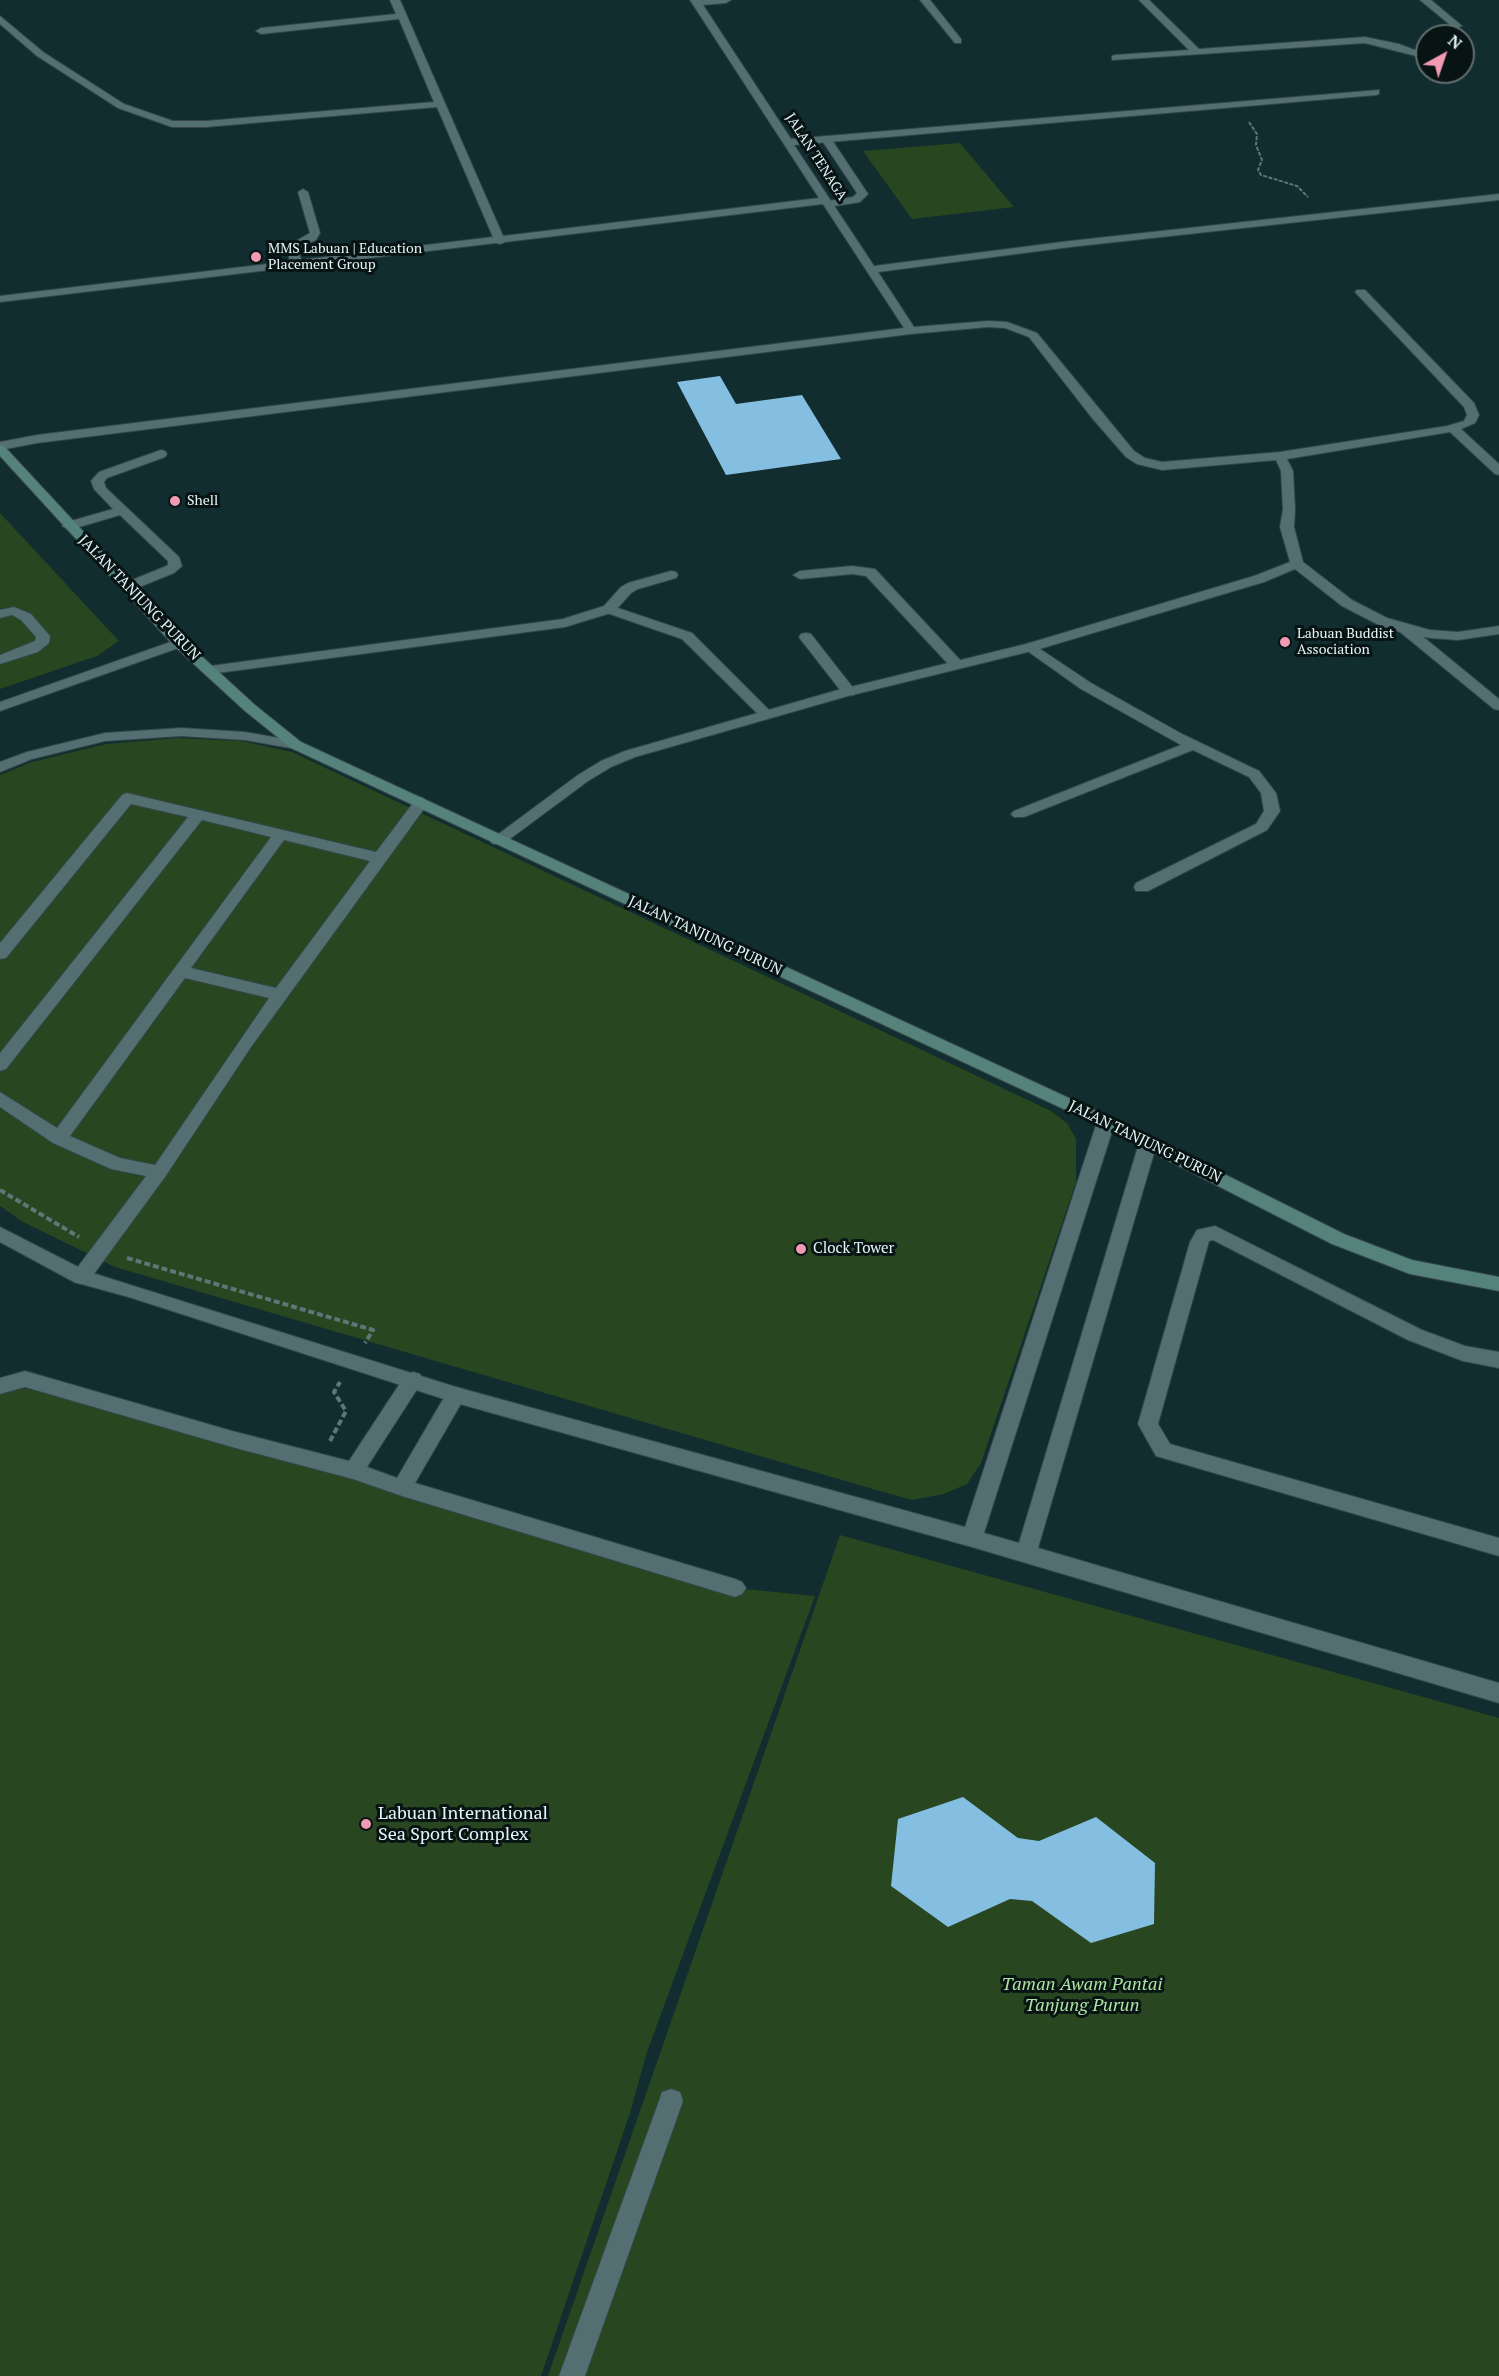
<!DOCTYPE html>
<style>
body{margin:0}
#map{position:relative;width:1499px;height:2376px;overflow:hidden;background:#122d2f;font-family:"PT Serif",serif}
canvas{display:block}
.north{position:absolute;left:1415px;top:24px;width:60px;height:60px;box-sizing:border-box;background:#081314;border:2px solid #616e6f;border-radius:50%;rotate:40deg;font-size:16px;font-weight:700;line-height:24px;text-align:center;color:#e6f6f7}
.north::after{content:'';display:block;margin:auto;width:21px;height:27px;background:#f19ab3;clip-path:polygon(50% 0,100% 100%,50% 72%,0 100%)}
</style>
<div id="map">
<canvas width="1499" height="2376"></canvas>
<div class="north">N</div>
</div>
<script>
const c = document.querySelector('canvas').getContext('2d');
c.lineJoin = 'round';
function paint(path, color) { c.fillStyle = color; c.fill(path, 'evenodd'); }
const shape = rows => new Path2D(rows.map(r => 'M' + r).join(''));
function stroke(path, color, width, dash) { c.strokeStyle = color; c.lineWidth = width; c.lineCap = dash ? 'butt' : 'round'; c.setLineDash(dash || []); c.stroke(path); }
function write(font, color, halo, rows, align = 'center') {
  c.font = font + ' "PT Serif",serif'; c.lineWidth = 6; c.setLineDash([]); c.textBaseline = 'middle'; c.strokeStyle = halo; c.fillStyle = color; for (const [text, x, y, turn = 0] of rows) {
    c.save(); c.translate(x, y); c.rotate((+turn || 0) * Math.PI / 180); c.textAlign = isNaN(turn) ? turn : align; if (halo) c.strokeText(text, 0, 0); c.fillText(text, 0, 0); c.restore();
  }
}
const green = shape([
 [960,143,1014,207,912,219,863,151],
 [0,513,119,641,97,656,0,689],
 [177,738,241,741,292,752,1051,1111,1067,1123,1076,1139,1076,1182,981,1463,967,1484,944,1494,912,1500,883,1492,115,1267,23,1222,0,1206,0,775,32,762,106,744],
 [58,1388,735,1588,815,1596,647,2052,630,2113,541,2376,0,2376,0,1389],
 [840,1535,1499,1718,1499,2376,548,2376]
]);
const building = shape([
 [720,376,736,404,802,395,841,459,726,475,677,382],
 [963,1797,1018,1838,1039,1841,1096,1817,1155,1863,1154,1924,1091,1943,1032,1901,1010,1899,948,1927,891,1886,898,1819]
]);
const pathFar1 = shape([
 [1249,122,1257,134,1256,145,1262,160,1258,170,1261,175,1297,186,1308,197]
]);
const path = shape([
 [0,1190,79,1237],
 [127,1258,373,1330,365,1343],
 [330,1441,346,1411,334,1392,340,1382]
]);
const lane = shape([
 [920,0,930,0,961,39,961,43,955,43,920,0],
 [826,136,830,137,868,194,860,202,829,207,824,204,829,201,853,197,857,193,821,139,826,136],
 [303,189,308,192,320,233,316,240,298,248,302,263,296,266,290,263,287,246,310,233,298,192,303,189],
 [161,450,165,451,167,454,165,457,107,478,104,482,106,488,179,557,182,566,174,573,132,590,122,590,120,587,122,584,164,567,168,565,168,561,120,515,69,530,62,526,64,523,113,509,94,489,91,481,99,472,161,450],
 [852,566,875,569,962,662,964,665,962,668,952,668,866,576,852,574,800,579,793,575,800,571,852,566],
 [609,605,692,633,773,714,771,717,761,717,682,639,604,612,602,609,609,605],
 [14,607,31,614,50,636,49,643,38,652,0,664,0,655,35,641,36,637,21,620,12,615,0,618,0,610,14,607],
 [1405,625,1410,626,1499,699,1499,710,1494,709,1400,632,1398,629,1405,625],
 [806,633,811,634,854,689,856,692,854,695,844,695,801,640,799,637,801,634,806,633],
 [1031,643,1091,683,1182,734,1259,771,1276,793,1280,811,1267,830,1148,891,1136,891,1134,887,1136,883,1256,824,1264,811,1261,793,1249,777,1193,750,1024,817,1014,817,1011,814,1014,811,1181,745,1081,689,1026,650,1024,647,1026,644,1031,643],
 [127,793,376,852,416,799,421,797,429,802,251,1047,165,1177,88,1282,81,1284,74,1282,72,1277,74,1272,146,1176,111,1169,53,1143,0,1107,0,1092,57,1128,271,837,202,820,6,1069,0,1071,0,1053,188,817,131,804,6,958,0,959,0,943,122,795,127,793],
 [284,840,370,861,276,988,191,968,284,840],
 [185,978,269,998,155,1165,120,1158,70,1136,185,978],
 [1215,1226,1422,1330,1465,1346,1499,1352,1499,1368,1463,1361,1408,1340,1213,1240,1209,1241,1158,1424,1170,1444,1499,1538,1499,1556,1156,1456,1138,1424,1190,1242,1197,1230,1215,1226],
 [25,1371,232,1431,349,1461,406,1374,413,1372,420,1374,423,1380,367,1467,397,1478,449,1389,456,1387,463,1389,466,1395,415,1483,735,1579,742,1582,746,1588,742,1594,735,1597,402,1496,353,1479,232,1447,25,1387,0,1394,0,1378,25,1371]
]);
const street = shape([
 [390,0,400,0,503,236,819,198,690,0,731,0,726,3,703,5,791,139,1379,90,1379,94,1376,95,794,145,874,266,1070,241,1499,194,1499,200,1070,247,878,272,914,327,988,321,1007,322,1037,333,1134,451,1145,458,1162,462,1280,452,1447,426,1464,421,1467,415,1464,407,1355,292,1357,290,1365,290,1474,403,1479,415,1475,423,1461,429,1499,464,1499,475,1495,474,1450,432,1287,459,1293,471,1295,509,1294,527,1303,562,1352,600,1387,618,1430,630,1458,632,1499,626,1499,634,1458,640,1430,638,1400,632,1377,624,1342,606,1295,569,1264,582,1036,650,848,696,635,757,611,767,588,781,503,844,493,844,490,841,493,838,578,775,601,761,625,751,838,690,1026,644,1254,576,1290,562,1280,527,1283,509,1281,471,1276,460,1162,470,1137,464,1126,457,1092,418,1029,337,1005,328,988,327,911,334,37,443,0,450,0,442,37,435,904,328,823,204,505,242,500,244,496,243,0,302,0,296,493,237,437,107,206,127,172,127,118,108,37,56,0,24,0,16,43,52,124,104,173,121,206,121,434,102,399,19,261,34,256,31,261,28,396,14,390,0],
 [1139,0,1149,0,1199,49,1365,37,1399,44,1425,54,1420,57,1365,43,1112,60,1112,56,1115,55,1189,50,1139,0],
 [1420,0,1431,0,1462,26,1454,28,1420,0],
 [671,571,676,572,678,575,676,578,638,589,631,593,614,612,565,627,210,674,203,670,210,666,563,619,604,606,621,587,628,583,671,571],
 [179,639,186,643,184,646,0,711,0,702,179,639],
 [181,728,245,732,296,741,303,745,296,749,245,740,181,736,105,741,32,759,0,772,0,762,27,752,105,733,181,728],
 [1106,1116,1112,1118,1115,1122,984,1533,1019,1543,1139,1143,1142,1138,1148,1137,1154,1138,1157,1143,1038,1548,1499,1683,1499,1703,972,1547,456,1403,132,1298,74,1282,0,1242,0,1227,86,1271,456,1387,965,1527,1097,1122,1100,1118,1106,1116],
 [671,2089,680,2092,683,2101,585,2376,559,2376,659,2101,662,2092,671,2089]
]);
const secondary = shape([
 [0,445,4,446,184,640,255,705,301,742,1112,1118,1344,1234,1412,1260,1499,1277,1499,1291,1410,1274,1332,1244,1100,1126,291,748,245,711,174,646,0,456,0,445]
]);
const markers = [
 [256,257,6,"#f19ab3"],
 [175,501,6,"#f19ab3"],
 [1285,642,6,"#f19ab3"],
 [801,1249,6,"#f19ab3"],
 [366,1824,6,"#f19ab3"]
];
const farStreetnames = [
 ["JALAN TENAGA",816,157,57]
];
const farPoinames = [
 ["MMS Labuan | Education",268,249],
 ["Placement Group",268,265],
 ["Shell",187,501],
 ["Labuan Buddist",1297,634],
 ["Association",1297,650]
];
const streetNames = [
 ["JALAN TANJUNG PURUN",139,598,46],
 ["JALAN TANJUNG PURUN",705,936,25],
 ["JALAN TANJUNG PURUN",1145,1142,26]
];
const poiNames = [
 ["Clock Tower",813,1249]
];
const nearPoinames = [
 ["Labuan International",378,1814],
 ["Sea Sport Complex",378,1835]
];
const nearParknames = [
 ["Taman Awam Pantai",1082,1985],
 ["Tanjung Purun",1082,2006]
];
paint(green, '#284620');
paint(building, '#84bee0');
stroke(lane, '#334648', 2);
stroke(street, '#334648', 2);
stroke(secondary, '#334648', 2);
stroke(pathFar1, '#5f7678', 2, [4, 1.5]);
stroke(path, '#5f7678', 4, [6, 3]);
paint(lane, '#536f71');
paint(street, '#536f71');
paint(secondary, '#55837c');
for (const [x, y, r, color] of markers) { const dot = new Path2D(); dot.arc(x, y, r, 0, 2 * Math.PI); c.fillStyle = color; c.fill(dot); stroke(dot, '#081314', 2); }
write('14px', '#e6f6f7', '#081314', farStreetnames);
write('14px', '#e6f6f7', '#081314', farPoinames, 'left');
write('15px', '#e6f6f7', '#081314', streetNames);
write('15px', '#e6f6f7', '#081314', poiNames, 'left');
write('18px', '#e6f6f7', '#081314', nearPoinames, 'left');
write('italic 18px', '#aee4a0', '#081314', nearParknames);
</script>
